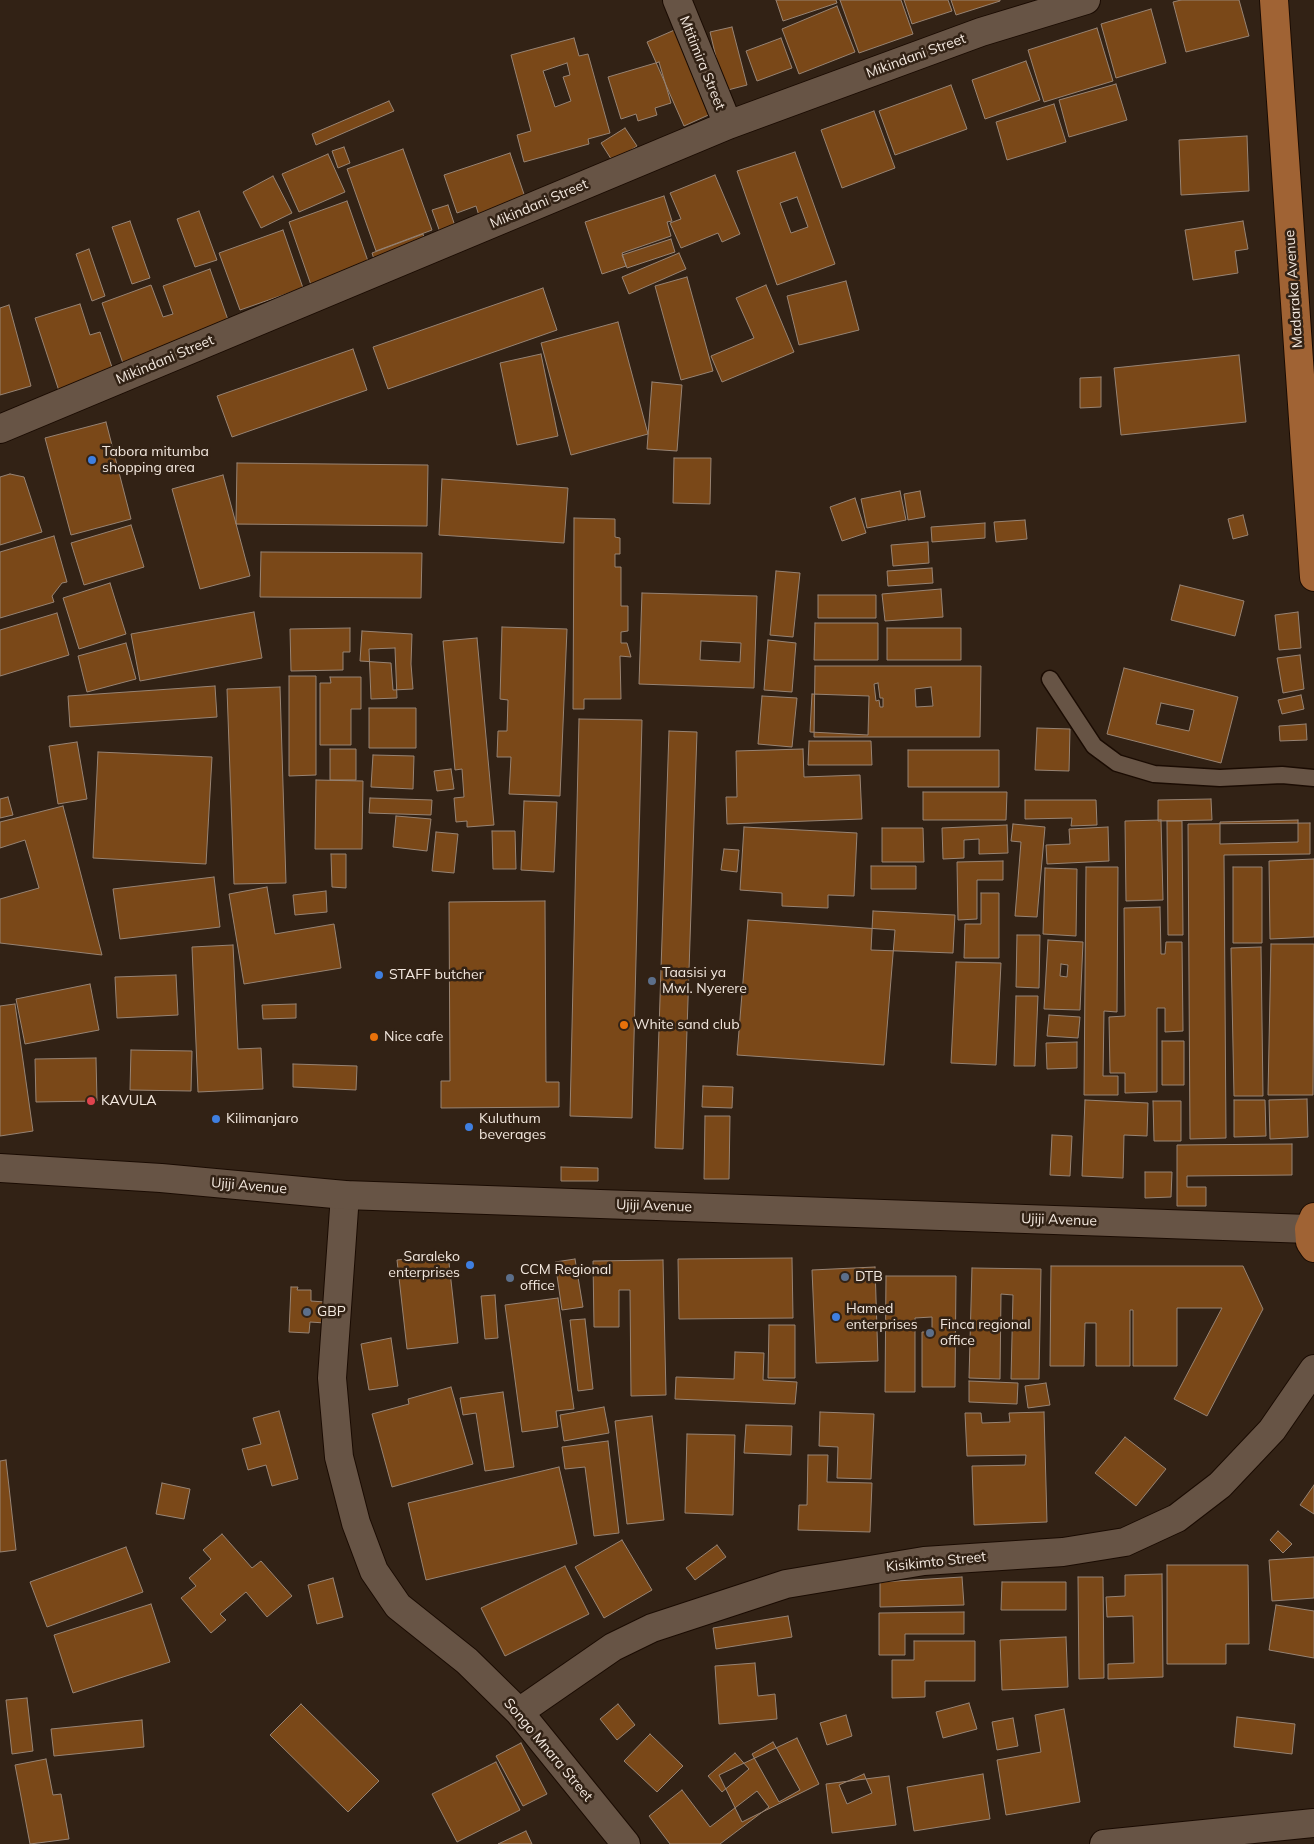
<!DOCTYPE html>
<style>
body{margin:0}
canvas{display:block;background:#322215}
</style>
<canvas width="1314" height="1844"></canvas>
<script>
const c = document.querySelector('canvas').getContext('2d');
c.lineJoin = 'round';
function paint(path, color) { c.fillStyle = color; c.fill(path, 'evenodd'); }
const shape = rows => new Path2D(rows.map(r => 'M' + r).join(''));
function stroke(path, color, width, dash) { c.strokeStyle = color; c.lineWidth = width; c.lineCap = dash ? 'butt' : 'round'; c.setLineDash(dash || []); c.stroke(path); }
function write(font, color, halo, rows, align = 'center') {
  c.font = font + ' Mulish,sans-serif'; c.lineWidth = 5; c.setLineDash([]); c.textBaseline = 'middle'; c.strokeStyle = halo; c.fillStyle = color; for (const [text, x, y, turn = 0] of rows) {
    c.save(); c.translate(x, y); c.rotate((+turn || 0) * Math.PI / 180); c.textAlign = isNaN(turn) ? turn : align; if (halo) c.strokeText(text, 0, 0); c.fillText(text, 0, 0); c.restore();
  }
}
const building = shape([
 [776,0,836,0,837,3,783,21,776,0],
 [840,0,901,0,913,34,859,53,840,0],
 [904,0,948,0,952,11,912,24,904,0],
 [951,0,1000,0,1000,1,956,15,951,0],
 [1181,0,1239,0,1249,36,1186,52,1173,2,1181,0],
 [837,6,855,52,799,74,782,29,837,6],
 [1151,9,1166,63,1116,78,1101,24,1151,9],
 [686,25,724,108,684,126,647,42,686,25],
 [732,27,747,85,724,91,710,32,732,27],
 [1097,28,1113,81,1044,102,1028,50,1097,28],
 [574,38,579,56,588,54,610,133,588,139,589,144,524,162,517,135,531,131,511,55,574,38],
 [567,63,570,75,563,77,571,101,555,107,543,71,567,63],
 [781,38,792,68,757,81,746,51,781,38],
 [1026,61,1040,100,985,119,972,80,1026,61],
 [659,62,671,103,655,108,657,115,638,121,636,114,621,119,608,77,659,62],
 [1116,84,1127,120,1069,137,1059,100,1116,84],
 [951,85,967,129,895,155,879,111,951,85],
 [389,101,394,111,316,145,312,134,389,101],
 [1054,104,1066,142,1007,160,996,122,1054,104],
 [874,111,895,168,842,188,821,130,874,111],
 [625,128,637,146,613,162,601,143,625,128],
 [1247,136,1249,191,1181,195,1179,140,1247,136],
 [344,147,350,163,338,168,332,151,344,147],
 [403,149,432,230,376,251,347,169,403,149],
 [795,152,835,264,777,285,737,171,795,152],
 [797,197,808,227,791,233,780,203,797,197],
 [510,153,527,203,480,219,476,206,457,213,444,175,510,153],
 [328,154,345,192,299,212,282,174,328,154],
 [715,175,740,234,722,242,718,233,681,248,670,223,681,219,670,193,715,175],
 [273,176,292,213,261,228,243,192,273,176],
 [664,196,672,221,667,222,671,236,622,253,626,266,602,274,585,222,664,196],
 [347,201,369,264,311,285,289,222,347,201],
 [448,205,456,229,441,235,432,210,448,205],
 [199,211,217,260,195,267,177,219,199,211],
 [130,221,150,278,132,284,112,227,130,221],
 [1243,221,1248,249,1235,251,1238,273,1193,280,1185,230,1243,221],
 [283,230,303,288,240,310,219,253,283,230],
 [423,234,427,247,376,265,372,253,423,234],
 [671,239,675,252,627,268,622,255,671,239],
 [89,249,105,296,92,301,76,254,89,249],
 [679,253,686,269,629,294,622,277,679,253],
 [210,269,233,334,125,369,102,303,151,285,163,317,173,314,163,286,210,269],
 [687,277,713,371,681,380,655,286,687,277],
 [846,281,859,330,799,345,787,296,846,281],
 [766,285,794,352,722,382,711,356,754,338,736,298,766,285],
 [543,288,557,330,388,389,373,347,543,288],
 [80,304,90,335,100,332,115,376,60,394,35,318,80,304],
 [9,305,31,386,0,395,0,308,9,305],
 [618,322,648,434,571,455,541,343,618,322],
 [353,349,367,390,232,437,217,396,353,349],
 [541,354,558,436,517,445,500,363,541,354],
 [1239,355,1246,422,1121,435,1114,368,1239,355],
 [1101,377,1101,407,1080,408,1080,378,1101,377],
 [652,382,682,385,677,451,647,449,652,382],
 [106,422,131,519,71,535,45,438,106,422],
 [674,458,711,458,710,504,673,503,674,458],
 [237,463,428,465,427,526,236,524,237,463],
 [10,474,24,477,42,532,0,545,0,477,10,474],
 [223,475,250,576,200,589,172,489,223,475],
 [442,479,568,488,564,543,439,535,442,479],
 [900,491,906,520,867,528,861,499,900,491],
 [920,491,925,517,908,520,904,494,920,491],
 [855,498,866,533,842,541,830,507,855,498],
 [1243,515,1248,535,1233,539,1228,519,1243,515],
 [574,518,615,519,615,537,620,538,620,554,615,554,615,567,621,567,621,606,628,606,628,631,621,632,621,643,627,643,631,657,620,656,621,699,584,699,584,709,573,709,574,518],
 [1025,520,1027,539,996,542,994,522,1025,520],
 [985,523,985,538,932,542,931,527,985,523],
 [131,525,144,567,84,585,71,543,131,525],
 [54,536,67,582,62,583,52,596,54,602,0,618,0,552,54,536],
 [928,542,929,563,893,566,891,545,928,542],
 [261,552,422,553,421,598,260,597,261,552],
 [932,568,933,583,888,586,887,571,932,568],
 [776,571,800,573,793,637,770,635,776,571],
 [110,583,126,634,79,649,63,598,110,583],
 [1180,585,1244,601,1235,636,1171,620,1180,585],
 [941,589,943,617,885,621,882,594,941,589],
 [642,593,757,596,754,688,639,684,642,593],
 [701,641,741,643,740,662,700,660,701,641],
 [818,595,876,595,876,618,818,618,818,595],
 [254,612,262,658,140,681,131,634,254,612],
 [1298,612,1301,648,1279,650,1275,615,1298,612],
 [57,613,69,655,0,676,0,630,57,613],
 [815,623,878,623,878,660,814,660,815,623],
 [502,627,567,629,560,796,509,794,511,757,497,757,498,731,507,731,508,700,500,699,502,627],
 [350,628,350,652,343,652,343,670,291,671,290,629,350,628],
 [887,628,961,628,961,660,887,660,887,628],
 [362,631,412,634,411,664,413,689,393,690,391,663,360,661,362,631],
 [477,638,494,825,467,827,467,821,456,822,454,798,464,797,462,769,455,770,443,641,477,638],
 [768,640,796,643,792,692,764,690,768,640],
 [126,643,136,679,87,692,78,656,126,643],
 [395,648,397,698,371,699,369,649,395,648],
 [1300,655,1304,689,1283,693,1277,658,1300,655],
 [815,666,981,666,980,737,814,737,815,666],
 [878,683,880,698,883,698,883,707,880,707,879,700,876,701,874,684,878,683],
 [931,687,933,706,916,707,915,689,931,687],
 [1124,668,1238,697,1221,763,1107,734,1124,668],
 [1161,703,1194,710,1189,731,1156,724,1161,703],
 [289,676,316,676,316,775,289,776,289,676],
 [330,677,361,677,361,709,351,709,351,745,320,745,320,683,331,683,330,677],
 [215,686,217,717,70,727,68,696,215,686],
 [280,687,286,883,234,884,227,689,280,687],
 [812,694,869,696,868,735,810,732,812,694],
 [1301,695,1304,709,1282,714,1278,700,1301,695],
 [762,696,797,698,792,747,758,744,762,696],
 [369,708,416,708,416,748,369,748,369,708],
 [579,719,642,720,632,1118,570,1116,579,719],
 [1306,724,1307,740,1280,741,1279,726,1306,724],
 [1037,728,1070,729,1069,771,1035,770,1037,728],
 [669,731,697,732,683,1149,655,1148,669,731],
 [809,741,871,741,872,765,808,765,809,741],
 [77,742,87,799,58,804,49,746,77,742],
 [330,749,356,749,356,780,330,780,330,749],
 [803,749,804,777,860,775,862,819,727,824,726,797,737,797,736,751,803,749],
 [908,750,999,750,999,787,908,787,908,750],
 [98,752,212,757,206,864,93,858,98,752],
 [373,755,414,756,413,789,371,787,373,755],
 [451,769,454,789,437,791,434,771,451,769],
 [316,780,363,781,362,849,315,849,316,780],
 [923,792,1007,792,1006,820,923,820,923,792],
 [8,797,13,815,0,818,0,799,8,797],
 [370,798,432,800,431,815,369,813,370,798],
 [1211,799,1212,820,1158,821,1158,800,1211,799],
 [1025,800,1096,800,1097,825,1071,826,1072,818,1025,819,1025,800],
 [524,801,557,802,554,872,521,870,524,801],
 [63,806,102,955,0,943,0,899,39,888,25,840,0,848,0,822,63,806],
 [396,816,431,819,427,851,393,847,396,816],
 [1161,820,1163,900,1126,901,1125,821,1161,820],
 [1298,820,1298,842,1220,844,1220,822,1298,820],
 [1167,821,1182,821,1183,935,1168,935,1167,821],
 [1310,823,1310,854,1224,855,1226,1138,1190,1139,1188,824,1310,823],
 [1013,824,1045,827,1037,917,1015,916,1021,842,1011,841,1013,824],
 [1007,825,1008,853,979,854,979,839,964,840,964,858,943,859,942,828,1007,825],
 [744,827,857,833,854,896,828,895,828,908,782,906,782,893,740,890,744,827],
 [1108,827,1109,861,1047,864,1046,845,1070,844,1069,829,1108,827],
 [882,828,923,828,924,862,882,862,882,828],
 [492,831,515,831,516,869,493,869,492,831],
 [436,832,458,834,454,873,432,871,436,832],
 [724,849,739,850,737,872,721,870,724,849],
 [331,854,346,854,346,888,332,887,331,854],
 [1314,859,1314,937,1270,939,1269,861,1314,859],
 [1003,861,1003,880,977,880,977,919,958,920,957,862,1003,861],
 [871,866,916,866,916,889,871,889,871,866],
 [1086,867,1118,867,1117,1012,1104,1011,1103,1076,1118,1076,1118,1095,1084,1095,1086,867],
 [1233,867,1262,867,1262,943,1233,943,1233,867],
 [1045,868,1077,869,1076,936,1043,934,1045,868],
 [214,877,220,927,120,939,113,889,214,877],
 [267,887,275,934,334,924,341,968,244,984,229,894,267,887],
 [326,891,327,912,295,915,293,895,326,891],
 [981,893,999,893,999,958,964,958,965,924,981,924,981,893],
 [545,901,546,1082,559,1082,559,1107,441,1108,441,1081,450,1081,449,902,545,901],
 [1160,907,1161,954,1165,954,1166,942,1182,942,1183,1031,1165,1032,1165,1008,1157,1008,1157,1092,1125,1093,1125,1073,1110,1073,1109,1017,1125,1016,1124,908,1160,907],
 [873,911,955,915,953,953,871,950,873,911],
 [748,920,895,930,884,1065,737,1055,748,920],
 [1017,935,1040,935,1039,988,1016,987,1017,935],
 [1048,940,1083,942,1080,1010,1044,1009,1048,940],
 [1061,964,1068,965,1067,977,1060,976,1061,964],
 [1271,944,1314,944,1313,1095,1268,1095,1271,944],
 [233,945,238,1049,261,1048,263,1089,198,1092,192,947,233,945],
 [1261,947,1263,1096,1234,1096,1231,948,1261,947],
 [956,962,1001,963,996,1065,951,1063,956,962],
 [176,975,178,1015,117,1018,115,977,176,975],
 [90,984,99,1030,25,1044,16,999,90,984],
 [1016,996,1038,996,1035,1066,1014,1066,1016,996],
 [15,1004,33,1131,0,1136,0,1006,15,1004],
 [296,1004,296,1018,263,1019,262,1005,296,1004],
 [1049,1015,1080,1017,1078,1038,1047,1036,1049,1015],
 [1162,1041,1184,1041,1184,1085,1162,1085,1162,1041],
 [1077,1042,1077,1068,1047,1069,1046,1043,1077,1042],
 [131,1050,192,1051,191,1091,130,1090,131,1050],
 [96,1058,97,1101,36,1102,35,1059,96,1058],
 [293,1064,357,1066,356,1090,293,1087,293,1064],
 [703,1086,733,1087,732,1108,702,1107,703,1086],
 [1307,1099,1308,1137,1270,1139,1269,1100,1307,1099],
 [1085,1100,1148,1103,1147,1136,1124,1135,1123,1178,1082,1176,1085,1100],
 [1234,1100,1265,1100,1266,1136,1234,1137,1234,1100],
 [1153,1101,1181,1101,1181,1141,1154,1141,1153,1101],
 [705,1116,730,1116,729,1179,704,1179,705,1116],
 [1052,1135,1072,1136,1070,1176,1050,1175,1052,1135],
 [1292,1144,1292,1175,1187,1176,1187,1187,1206,1187,1206,1206,1177,1206,1177,1145,1292,1144],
 [561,1167,598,1168,598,1181,561,1181,561,1167],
 [1145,1172,1172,1172,1171,1197,1145,1198,1145,1172],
 [448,1254,458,1343,407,1349,397,1260,448,1254],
 [792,1258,793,1318,679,1319,678,1259,792,1258],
 [575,1259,583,1307,562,1310,555,1262,575,1259],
 [663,1260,666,1395,631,1396,630,1290,619,1290,619,1327,594,1327,593,1261,663,1260],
 [1051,1266,1243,1266,1263,1309,1207,1416,1174,1399,1222,1308,1177,1308,1177,1366,1133,1366,1133,1310,1130,1310,1130,1366,1096,1366,1096,1323,1085,1323,1084,1366,1050,1366,1051,1266],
 [875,1267,878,1361,816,1363,812,1270,875,1267],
 [972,1268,1041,1269,1039,1379,1011,1379,1013,1295,1001,1294,1000,1379,969,1378,972,1268],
 [886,1276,956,1276,955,1387,922,1387,922,1332,932,1332,932,1317,915,1318,915,1392,885,1392,886,1276],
 [291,1287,298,1287,297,1290,311,1290,311,1301,325,1302,325,1323,310,1322,309,1333,289,1332,291,1287],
 [495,1295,498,1338,485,1339,481,1296,495,1295],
 [558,1298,574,1409,556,1411,558,1427,522,1432,505,1305,558,1298],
 [585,1319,593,1389,578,1391,570,1320,585,1319],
 [769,1325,795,1325,795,1378,768,1378,769,1325],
 [391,1338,398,1386,369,1390,361,1344,391,1338],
 [735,1352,764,1353,763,1380,797,1382,795,1404,675,1399,676,1377,734,1379,735,1352],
 [969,1381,1018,1383,1017,1404,969,1402,969,1381],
 [1046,1383,1050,1405,1028,1408,1025,1386,1046,1383],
 [451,1387,473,1464,392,1487,372,1414,409,1404,408,1399,451,1387],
 [503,1392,514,1467,485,1471,476,1413,463,1415,460,1398,503,1392],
 [604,1407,609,1433,564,1441,560,1415,604,1407],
 [279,1411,298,1479,272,1486,266,1465,248,1470,242,1449,261,1444,253,1418,279,1411],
 [820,1412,874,1414,871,1479,837,1478,838,1447,819,1446,820,1412],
 [1044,1412,1047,1522,974,1525,972,1466,1025,1465,1026,1455,967,1456,965,1413,981,1413,982,1423,1010,1422,1009,1413,1044,1412],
 [652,1416,664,1520,627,1524,615,1421,652,1416],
 [746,1425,792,1426,791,1455,744,1453,746,1425],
 [687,1434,735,1435,733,1515,685,1513,687,1434],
 [1125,1437,1166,1469,1136,1506,1095,1473,1125,1437],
 [608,1441,619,1533,594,1536,585,1467,565,1469,562,1447,608,1441],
 [808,1455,828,1455,827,1482,872,1483,870,1532,798,1530,799,1505,807,1505,808,1455],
 [6,1460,16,1550,0,1552,0,1461,6,1460],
 [559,1467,577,1544,426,1580,408,1503,559,1467],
 [162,1483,190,1489,184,1519,156,1514,162,1483],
 [1314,1485,1314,1514,1300,1505,1314,1485],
 [1278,1531,1292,1544,1283,1553,1270,1540,1278,1531],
 [222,1534,252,1568,261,1561,292,1596,267,1617,246,1592,220,1614,226,1620,211,1633,181,1598,196,1586,189,1578,211,1559,203,1550,222,1534],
 [622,1540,652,1590,604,1618,575,1567,622,1540],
 [717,1545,726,1557,695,1580,686,1568,717,1545],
 [126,1547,143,1592,47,1627,30,1582,126,1547],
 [1314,1557,1314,1598,1272,1601,1269,1560,1314,1557],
 [1167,1565,1248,1565,1249,1644,1226,1644,1226,1664,1167,1664,1167,1565],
 [565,1566,589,1614,505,1656,481,1608,565,1566],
 [1162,1574,1163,1677,1108,1679,1108,1664,1134,1663,1133,1616,1107,1617,1106,1597,1125,1596,1125,1575,1162,1574],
 [962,1577,964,1605,880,1607,880,1582,962,1577],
 [1078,1577,1103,1577,1104,1678,1079,1679,1078,1577],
 [333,1578,343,1617,317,1624,308,1585,333,1578],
 [1002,1582,1066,1582,1066,1610,1001,1610,1002,1582],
 [151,1604,170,1662,73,1693,54,1635,151,1604],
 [1276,1605,1314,1611,1314,1658,1269,1650,1276,1605],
 [964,1612,964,1634,905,1634,905,1655,879,1655,879,1613,964,1612],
 [788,1616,792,1637,716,1649,713,1628,788,1616],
 [1066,1637,1068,1687,1002,1690,1000,1640,1066,1637],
 [914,1641,975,1641,975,1681,925,1681,925,1697,892,1698,892,1660,914,1660,914,1641],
 [755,1663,758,1696,775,1694,777,1719,719,1724,715,1666,755,1663],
 [27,1698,33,1751,12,1754,6,1700,27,1698],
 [969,1703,977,1729,943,1738,936,1712,969,1703],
 [301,1704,379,1781,348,1812,270,1735,301,1704],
 [618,1704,635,1725,617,1740,600,1719,618,1704],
 [1064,1709,1080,1802,1006,1815,997,1760,1041,1752,1035,1715,1064,1709],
 [846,1715,852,1736,827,1745,820,1723,846,1715],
 [1237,1717,1295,1724,1292,1754,1234,1747,1237,1717],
 [1013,1718,1018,1746,997,1750,992,1722,1013,1718],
 [142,1720,144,1747,54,1756,51,1729,142,1720],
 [650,1734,683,1766,657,1792,624,1761,650,1734],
 [797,1738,819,1784,742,1822,719,1775,797,1738],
 [773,1742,800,1790,779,1802,752,1754,773,1742],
 [521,1743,547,1794,523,1806,496,1756,521,1743],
 [735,1753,749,1769,722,1792,708,1776,735,1753],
 [46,1759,53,1795,61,1794,69,1839,30,1844,15,1765,46,1759],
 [496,1762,520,1810,457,1842,432,1794,496,1762],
 [864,1774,872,1793,847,1804,839,1785,864,1774],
 [983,1774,990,1819,914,1831,907,1787,983,1774],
 [889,1776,896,1825,832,1833,826,1784,889,1776],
 [682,1790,710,1827,757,1791,769,1807,720,1844,670,1844,649,1816,682,1790],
 [526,1831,532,1844,498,1844,526,1831]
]);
const lane = shape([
 [1050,679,1094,746,1117,763,1154,774,1220,778,1282,775,1314,778]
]);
const street = shape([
 [677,0,728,125],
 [0,429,728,125,981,32,1086,0],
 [345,1195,332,1378,339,1457,356,1523,374,1571,398,1606,467,1661,519,1712,626,1844],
 [519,1712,613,1647,652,1628,786,1584,924,1561,1063,1552,1125,1542,1177,1518,1220,1485,1272,1430,1314,1369],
 [1104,1844,1314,1823]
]);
const secondary = shape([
 [0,1168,161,1178,345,1195,1309,1229]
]);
const primary = shape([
 [1274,0,1314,577],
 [1314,1217,1309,1229,1310,1242,1314,1248]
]);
const markers = [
 [92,460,5,"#3f7fe0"],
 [379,975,5,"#3f7fe0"],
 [652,981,5,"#5c6f8a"],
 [624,1025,5,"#e8710a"],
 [374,1037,5,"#e8710a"],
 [91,1101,5,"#e0444e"],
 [216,1119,5,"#3f7fe0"],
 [469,1127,5,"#3f7fe0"],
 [470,1265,5,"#3f7fe0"],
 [845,1277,5,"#5c6f8a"],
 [510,1278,5,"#5c6f8a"],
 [307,1312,5,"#5c6f8a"],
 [836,1317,5,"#3f7fe0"],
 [930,1333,5,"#5c6f8a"]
];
const streetNames = [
 ["Mikindani Street",916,56,-20],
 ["Mtitimira Street",702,63,68],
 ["Mikindani Street",539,204,-23],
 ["Madaraka Avenue",1294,289,-94],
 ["Mikindani Street",165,360,-23],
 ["Ujiji Avenue",249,1186,5],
 ["Ujiji Avenue",654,1206,2],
 ["Ujiji Avenue",1059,1220,2],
 ["Kisikimto Street",936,1562,-6],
 ["Songo Mnara Street",548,1750,50]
];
const poiNames = [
 ["Tabora mitumba",102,452],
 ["shopping area",102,468],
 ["Taasisi ya",662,973],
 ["Mwl. Nyerere",662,989],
 ["STAFF butcher",389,975],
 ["White sand club",634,1025],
 ["Nice cafe",384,1037],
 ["KAVULA",101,1101],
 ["Kilimanjaro",226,1119],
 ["Kuluthum",479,1119],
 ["beverages",479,1135],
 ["Saraleko",460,1257,"right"],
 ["enterprises",460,1273,"right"],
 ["CCM Regional",520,1270],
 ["office",520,1286],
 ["DTB",855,1277],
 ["Hamed",846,1309],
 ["enterprises",846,1325],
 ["GBP",317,1312],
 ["Finca regional",940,1325],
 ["office",940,1341]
];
paint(building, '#7a4818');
stroke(building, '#978373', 1);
stroke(lane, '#1a0b02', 19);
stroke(street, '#1a0b02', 30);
stroke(secondary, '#1a0b02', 30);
stroke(primary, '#1a0b02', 30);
stroke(lane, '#675445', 16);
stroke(street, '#675445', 28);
stroke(secondary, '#675445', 28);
stroke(primary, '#a06334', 28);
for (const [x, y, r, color] of markers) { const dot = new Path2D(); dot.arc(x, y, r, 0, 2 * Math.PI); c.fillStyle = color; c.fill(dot); stroke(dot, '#322215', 2); }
write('14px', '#f3e8df', '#322215', streetNames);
write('14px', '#f3e8df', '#322215', poiNames, 'left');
</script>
